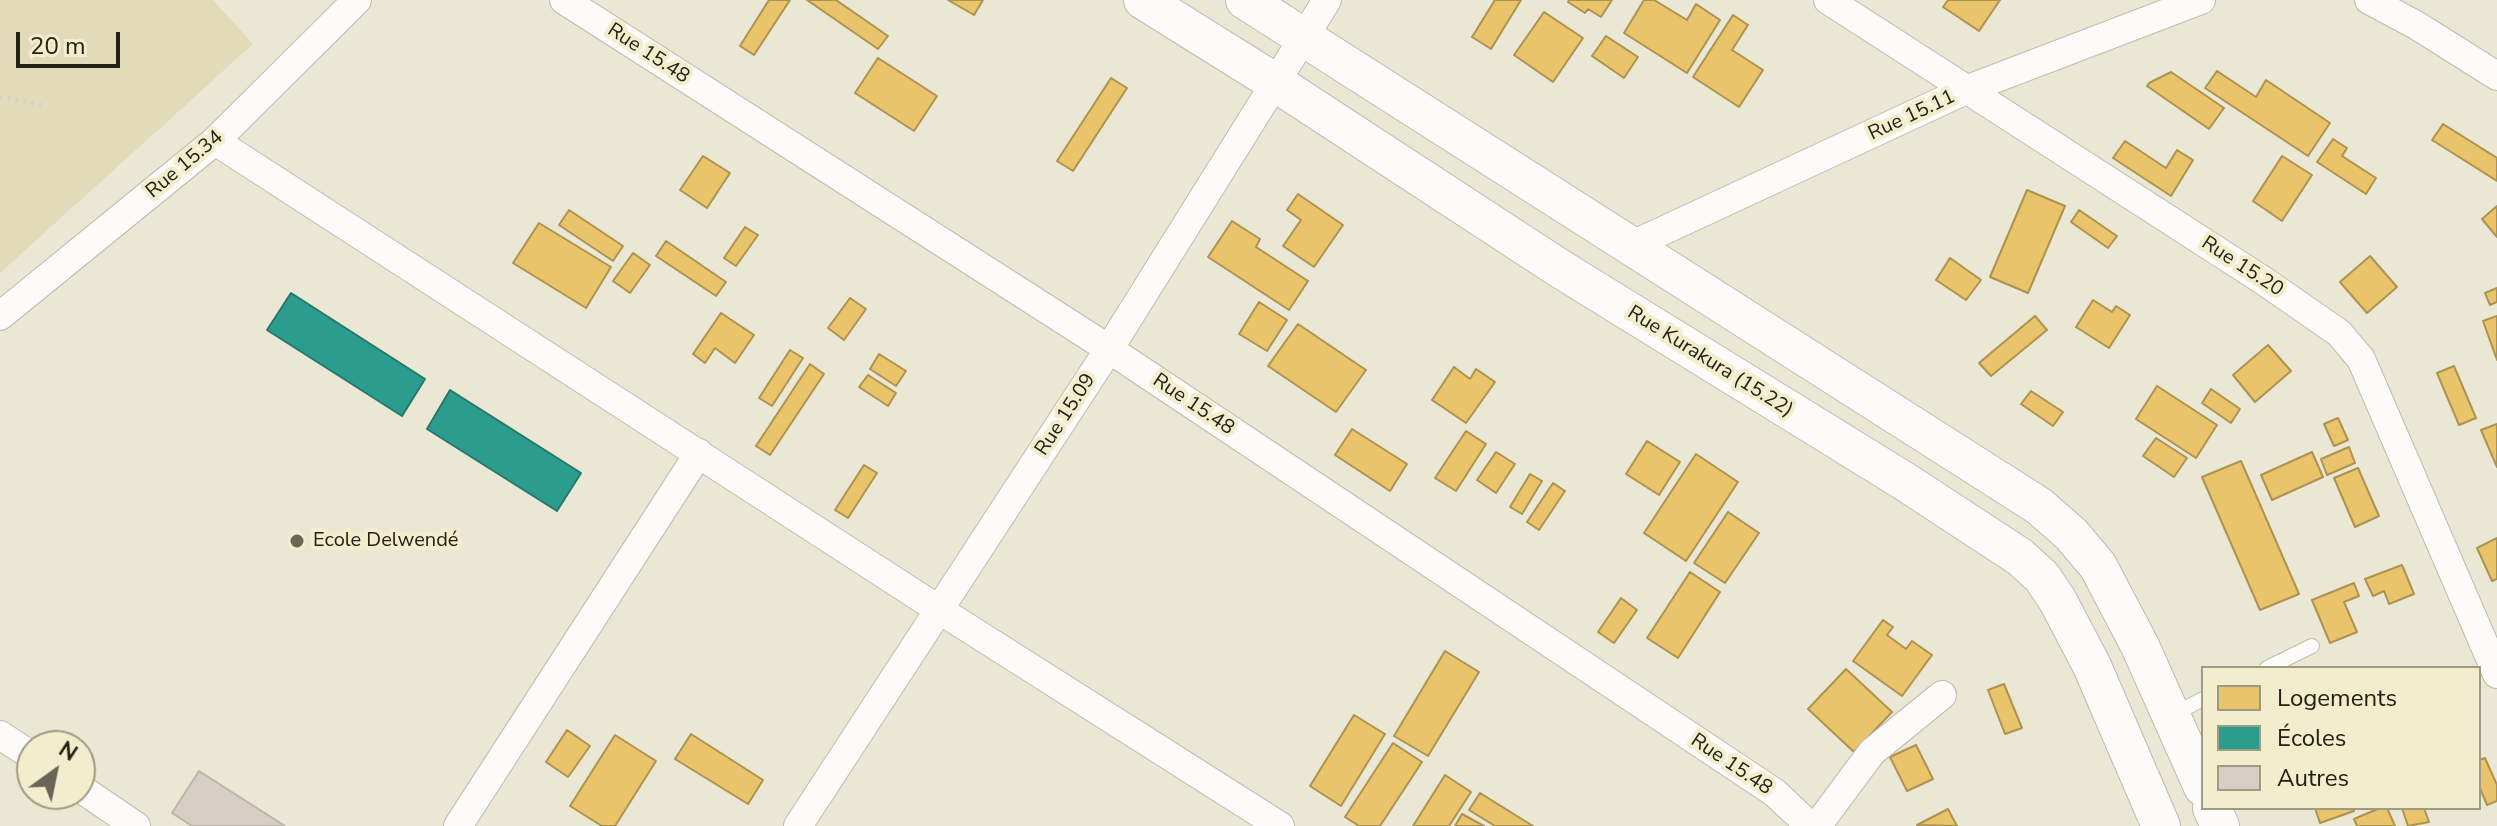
<!DOCTYPE html>
<meta charset="utf-8">
<style>
body{margin:0}
#map{position:relative;width:2497px;height:826px;overflow:hidden;background:#eae7d5;font-family:"Nunito Sans",sans-serif}
canvas{display:block}
.legend{position:absolute;left:2201px;top:666px;width:280px;height:144px;box-sizing:border-box;background:#f2edcd;border:2px solid #9f9b83;margin:0;padding:10px 14px;list-style:none;font-size:24px;color:#232115}
.legend li{display:flex;align-items:center;gap:16px;height:40px}
.legend b{width:40px;border:2px solid #9f9b83}
.north{position:absolute;left:16px;top:730px;width:80px;height:80px;box-sizing:border-box;background:#f2edcd;border:2px solid #9f9b83;border-radius:50%;rotate:33deg;font-size:22px;font-weight:700;line-height:32px;text-align:center;color:#232115}
.north::after{content:'';display:block;margin:auto;width:28px;height:36px;background:#696658;clip-path:polygon(50% 0,100% 100%,50% 72%,0 100%)}
.scale{position:absolute;left:16px;top:32px;width:104px;height:36px;box-sizing:border-box;border:4px solid #232115;border-top:0;padding-left:10px;font-size:24px;line-height:28px;white-space:nowrap;color:#232115;-webkit-text-stroke:6px #f2edcd;paint-order:stroke}
</style>
<div id="map">
<canvas width="2497" height="826"></canvas>
<ul class="legend">
<li><b style="height:22px;background:#e9c46a"></b>Logements</li>
<li><b style="height:22px;background:#2a9d8f"></b>Écoles</li>
<li><b style="height:22px;background:#d6cec3"></b>Autres</li>
</ul>
<div class="north">N</div>
<div class="scale">20 m</div>
</div>
<script>
const c = document.querySelector('canvas').getContext('2d');
c.lineJoin = 'round';
function paint(path, color) { c.fillStyle = color; c.fill(path, 'evenodd'); }
const shape = rows => new Path2D(rows.map(r => 'M' + r).join(''));
function stroke(path, color, width, dash) { c.strokeStyle = color; c.lineWidth = width; c.lineCap = dash ? 'butt' : 'round'; c.setLineDash(dash || []); c.stroke(path); }
function write(font, color, halo, rows, align = 'center') {
  c.font = font + ' "Nunito Sans",sans-serif'; c.lineWidth = 8; c.setLineDash([]); c.textBaseline = 'middle'; c.strokeStyle = halo; c.fillStyle = color; for (const [text, x, y, turn = 0] of rows) {
    c.save(); c.translate(x, y); c.rotate((+turn || 0) * Math.PI / 180); c.textAlign = isNaN(turn) ? turn : align; if (halo) c.strokeText(text, 0, 0); c.fillText(text, 0, 0); c.restore();
  }
}
const green = shape([
 [0,0,213,0,253,44,0,273]
]);
const homes = shape([
 [769,0,790,0,754,55,740,46,769,0],
 [807,0,836,0,888,36,878,49,807,0],
 [948,0,983,0,974,15,948,0],
 [1495,0,1521,0,1491,49,1472,37,1495,0],
 [1569,0,1612,0,1601,17,1588,9,1585,13,1568,2,1569,0],
 [1644,0,1654,0,1687,20,1696,4,1720,20,1687,73,1624,33,1644,0],
 [1948,0,2000,0,1979,31,1943,7,1948,0],
 [1544,12,1583,38,1553,82,1514,55,1544,12],
 [1733,15,1748,25,1732,50,1763,70,1739,107,1693,77,1733,15],
 [1606,36,1638,57,1624,78,1592,56,1606,36],
 [878,58,937,96,914,131,855,93,878,58],
 [2217,71,2256,97,2266,80,2330,123,2308,156,2205,88,2217,71],
 [2171,72,2224,108,2209,129,2147,86,2149,83,2171,72],
 [1111,78,1127,88,1073,171,1057,161,1111,78],
 [2443,124,2497,158,2497,181,2432,140,2443,124],
 [2333,139,2347,148,2342,156,2376,178,2366,194,2317,162,2333,139],
 [2125,141,2166,168,2177,150,2193,160,2171,196,2113,158,2125,141],
 [703,156,730,173,707,208,680,190,703,156],
 [2282,156,2312,175,2282,221,2253,201,2282,156],
 [2027,190,2065,206,2028,293,1990,277,2027,190],
 [1298,194,1343,225,1314,267,1283,246,1301,220,1287,210,1298,194],
 [2497,206,2497,237,2482,219,2497,206],
 [569,210,623,246,613,261,559,225,569,210],
 [2079,210,2117,236,2108,248,2071,222,2079,210],
 [1232,221,1260,239,1256,247,1308,281,1289,310,1208,257,1232,221],
 [539,223,611,267,586,308,513,263,539,223],
 [745,227,758,235,736,266,724,258,745,227],
 [666,241,726,282,716,296,656,256,666,241],
 [633,253,650,265,630,293,613,281,633,253],
 [2370,256,2397,287,2367,313,2340,282,2370,256],
 [1950,258,1981,280,1966,300,1936,280,1950,258],
 [2497,288,2497,302,2490,305,2485,293,2497,288],
 [850,298,866,309,844,340,828,328,850,298],
 [2093,300,2112,312,2116,306,2130,315,2109,348,2076,327,2093,300],
 [1259,302,1287,320,1267,351,1239,334,1259,302],
 [721,313,754,335,735,363,715,348,705,363,693,354,721,313],
 [2035,316,2047,330,1991,376,1979,363,2035,316],
 [2497,316,2497,360,2483,321,2497,316],
 [1298,324,1366,370,1336,412,1268,366,1298,324],
 [2268,345,2291,371,2255,402,2233,375,2268,345],
 [790,350,803,358,772,406,759,398,790,350],
 [879,354,906,371,896,386,870,369,879,354],
 [810,364,824,374,770,455,756,446,810,364],
 [2454,366,2476,418,2459,425,2437,373,2454,366],
 [1454,367,1470,379,1476,369,1495,382,1466,423,1432,400,1454,367],
 [868,375,896,393,888,406,859,387,868,375],
 [2157,386,2217,425,2196,458,2136,419,2157,386],
 [2211,389,2240,409,2231,423,2202,403,2211,389],
 [2031,391,2063,412,2053,426,2021,404,2031,391],
 [2338,418,2348,440,2334,446,2324,424,2338,418],
 [2497,424,2497,467,2481,430,2497,424],
 [1352,429,1407,464,1390,491,1335,455,1352,429],
 [1466,431,1486,444,1456,491,1435,478,1466,431],
 [2156,438,2187,458,2174,477,2143,456,2156,438],
 [1647,441,1680,462,1659,495,1626,474,1647,441],
 [2349,447,2355,463,2327,475,2321,459,2349,447],
 [1496,452,1515,464,1496,493,1477,480,1496,452],
 [2312,452,2323,477,2272,500,2261,475,2312,452],
 [1696,454,1738,482,1686,561,1644,533,1696,454],
 [2241,461,2299,594,2260,610,2202,477,2241,461],
 [864,465,877,473,848,518,835,510,864,465],
 [2358,468,2379,516,2355,527,2334,478,2358,468],
 [1530,474,1542,481,1522,514,1510,507,1530,474],
 [1553,483,1565,491,1539,530,1527,522,1553,483],
 [1728,512,1759,533,1725,583,1694,563,1728,512],
 [2497,538,2497,579,2492,581,2477,548,2497,538],
 [2402,565,2414,594,2389,604,2384,591,2373,596,2365,579,2402,565],
 [1690,572,1720,592,1678,658,1647,638,1690,572],
 [2354,583,2359,596,2344,602,2357,632,2330,643,2312,600,2354,583],
 [1621,598,1637,610,1614,643,1598,632,1621,598],
 [1883,620,1893,627,1887,635,1906,649,1912,641,1932,655,1902,696,1853,661,1883,620],
 [1445,651,1479,672,1428,756,1394,736,1445,651],
 [1846,669,1892,712,1854,752,1808,709,1846,669],
 [2004,684,2022,728,2005,734,1988,690,2004,684],
 [1354,715,1385,734,1341,806,1310,786,1354,715],
 [567,730,590,746,568,777,546,762,567,730],
 [691,734,763,780,748,804,675,759,691,734],
 [615,735,656,761,615,826,602,826,570,806,615,735],
 [1393,743,1422,762,1380,826,1359,826,1345,817,1393,743],
 [1916,745,1933,779,1907,791,1890,757,1916,745],
 [2485,758,2497,785,2497,801,2487,805,2479,786,2479,760,2485,758],
 [1445,775,1471,792,1449,826,1413,826,1445,775],
 [1480,793,1533,826,1495,826,1469,810,1480,793],
 [2315,808,2353,808,2354,811,2320,823,2315,808],
 [2380,808,2387,808,2395,826,2357,826,2354,819,2380,808],
 [2402,808,2424,808,2429,822,2408,826,2402,808],
 [1948,809,1957,826,1917,825,1948,809],
 [1462,814,1484,826,1455,826,1462,814]
]);
const schools = shape([
 [291,293,425,379,402,416,267,330,291,293],
 [450,390,581,473,557,511,427,429,450,390]
]);
const building = shape([
 [199,771,285,826,192,826,172,813,199,771]
]);
const path = shape([
 [0,97,47,106]
]);
const lane = shape([
 [2267,668,2312,646],
 [2172,715,2203,699]
]);
const street = shape([
 [564,0,1109,349,1775,793,1810,826],
 [1828,0,2264,281,2339,333,2361,359,2497,674],
 [2369,0,2416,25,2497,76],
 [215,141,938,609,1280,826],
 [1628,247,1968,89,2201,0],
 [0,316,215,141,357,0],
 [0,735,32,756],
 [80,788,136,826],
 [458,826,699,453],
 [798,826,1109,349,1327,0],
 [1817,826,1872,752,1942,695]
]);
const secondary = shape([
 [1143,0,1276,83,1559,268,1904,481,2020,557,2042,577,2058,601,2092,666,2161,826],
 [1245,0,2039,506,2071,534,2098,566,2140,646,2203,787],
 [2212,808,2220,826]
]);
const markers = [
 [297,541,8,"#696658"]
];
const streetNames = [
 ["Rue 15.48",648,54,33],
 ["Rue 15.11",1912,116,-25],
 ["Rue 15.34",185,165,-40],
 ["Rue 15.20",2242,267,33],
 ["Rue Kurakura (15.22)",1710,362,32],
 ["Rue 15.48",1193,405,34],
 ["Rue 15.09",1066,415,-57],
 ["Rue 15.48",1731,765,34]
];
const poiNames = [
 ["Ecole Delwendé",313,541]
];
paint(green, '#e1dbb9');
paint(homes, '#e9c46a');
stroke(homes, '#ae9350', 2);
paint(schools, '#2a9d8f');
stroke(schools, '#28786a', 2);
paint(building, '#d6cec3');
stroke(building, '#bcb5aa', 2);
stroke(lane, '#bebcad', 16);
stroke(street, '#bebcad', 30);
stroke(secondary, '#bebcad', 40);
stroke(path, '#d2d1cc', 5, [2, 6]);
stroke(lane, '#fcfbf9', 14);
stroke(street, '#fcfbf9', 28);
stroke(secondary, '#fcfbf9', 38);
for (const [x, y, r, color] of markers) { const dot = new Path2D(); dot.arc(x, y, r, 0, 2 * Math.PI); c.fillStyle = color; c.fill(dot); stroke(dot, '#f2edcd', 3); }
write('20px', '#232115', '#f2edcd', streetNames);
write('20px', '#232115', '#f2edcd', poiNames, 'left');
</script>
